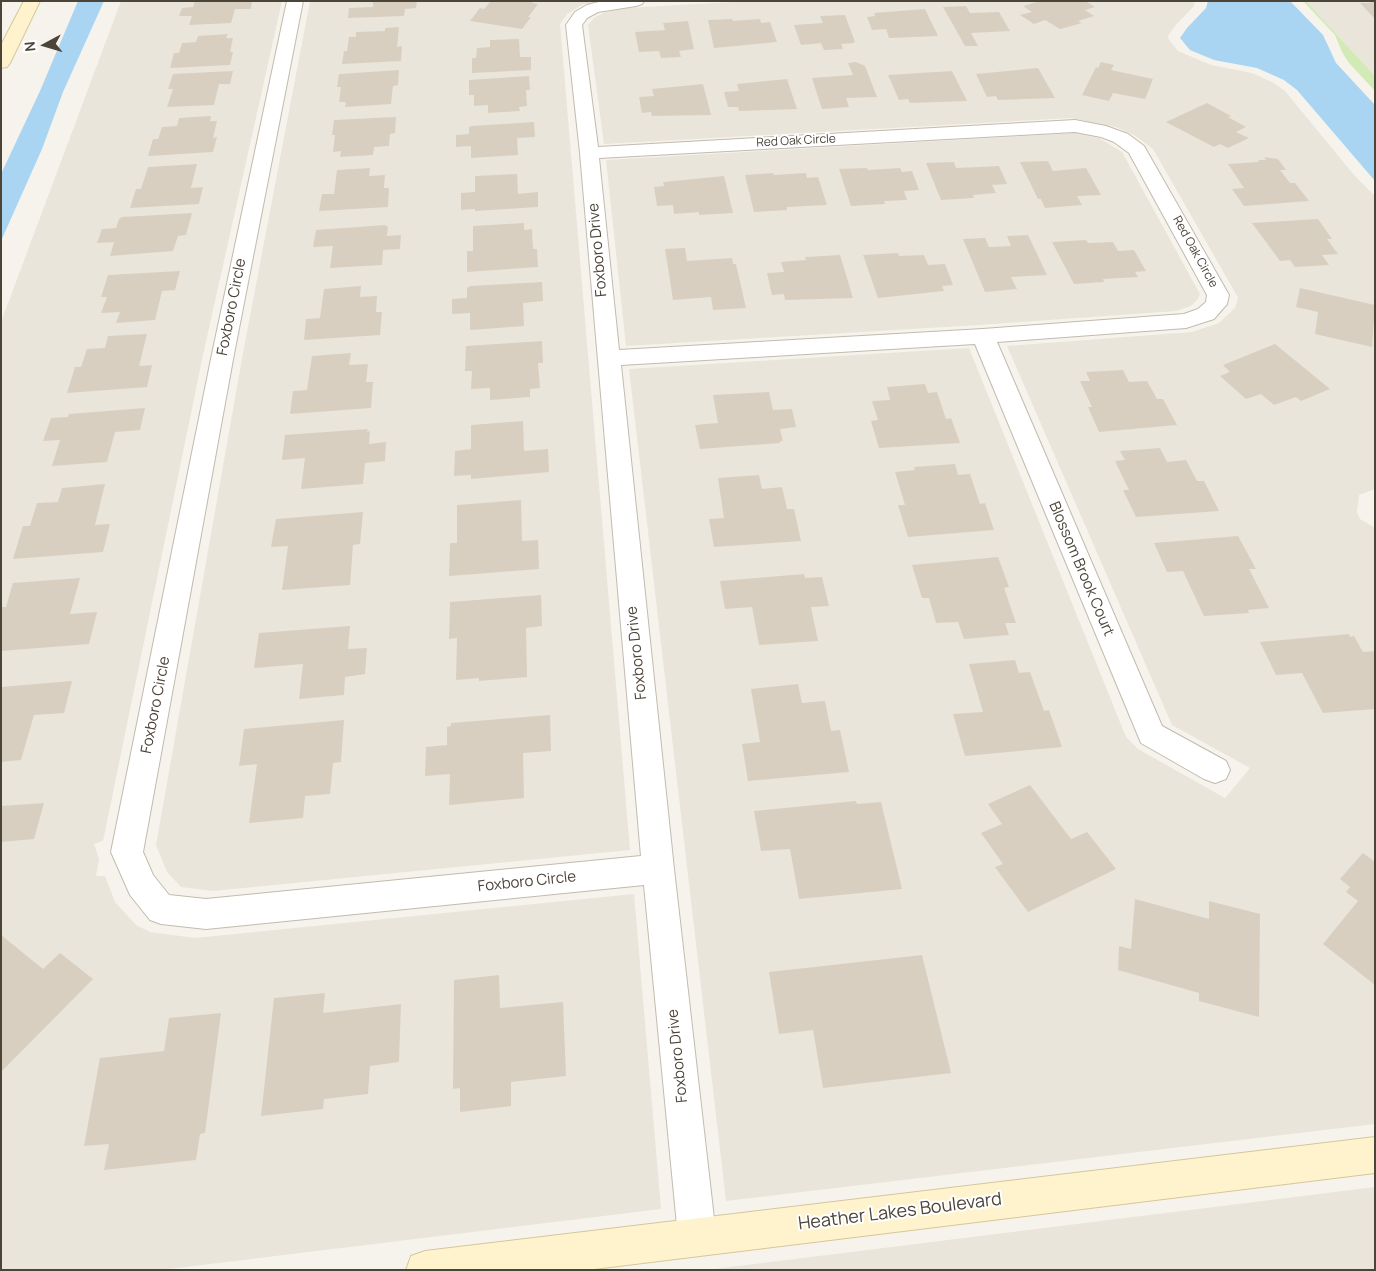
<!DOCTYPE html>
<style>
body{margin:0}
#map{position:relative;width:1376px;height:1271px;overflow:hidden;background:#f6f3ec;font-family:Manrope,sans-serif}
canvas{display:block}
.frame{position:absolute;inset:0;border:2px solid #4b4439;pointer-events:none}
.north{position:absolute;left:20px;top:20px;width:50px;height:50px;-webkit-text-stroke:4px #fff;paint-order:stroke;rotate:264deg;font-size:14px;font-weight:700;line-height:20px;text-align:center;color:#4b4439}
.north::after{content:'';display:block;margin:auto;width:18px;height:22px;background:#4b4439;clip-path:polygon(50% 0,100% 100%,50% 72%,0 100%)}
</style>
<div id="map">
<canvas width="1376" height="1271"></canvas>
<div class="frame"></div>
<div class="north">N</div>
</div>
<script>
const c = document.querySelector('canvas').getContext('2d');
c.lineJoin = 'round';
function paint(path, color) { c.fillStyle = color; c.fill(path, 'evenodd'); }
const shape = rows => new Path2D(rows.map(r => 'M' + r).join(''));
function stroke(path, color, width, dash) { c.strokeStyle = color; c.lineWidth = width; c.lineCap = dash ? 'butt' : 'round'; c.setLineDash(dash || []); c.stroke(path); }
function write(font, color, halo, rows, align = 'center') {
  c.font = font + ' Manrope,sans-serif'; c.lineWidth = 4; c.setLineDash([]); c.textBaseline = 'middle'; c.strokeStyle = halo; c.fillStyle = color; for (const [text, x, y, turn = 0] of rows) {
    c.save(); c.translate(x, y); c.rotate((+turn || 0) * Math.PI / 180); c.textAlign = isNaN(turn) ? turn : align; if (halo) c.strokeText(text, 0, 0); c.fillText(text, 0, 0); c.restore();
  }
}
const residential = shape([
 [121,1,282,1,203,355,103,841,94,844,99,859,96,876,105,876,115,902,136,925,150,932,195,938,634,894,661,1209,161,1270,1,1270,1,322],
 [310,1,596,1,582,5,567,14,560,24,630,850,213,891,181,887,167,872,156,845,243,353],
 [751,1,1195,1,1194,6,1175,26,1168,36,1169,40,1178,51,1211,65,1252,73,1274,83,1285,91,1354,175,1375,196,1375,489,1359,495,1357,512,1360,519,1375,528,1375,1124,726,1201,629,369,969,348,1126,737,1138,749,1225,798,1250,768,1172,725,1007,346,1192,332,1219,323,1235,308,1238,298,1236,294,1153,149,1134,135,1116,127,1071,118,604,144,588,25,594,18,603,13,624,8],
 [1306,1,1375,1,1375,76],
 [1075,133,1099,138,1122,152,1200,294,1198,299,1191,306,1176,311,979,325,626,346,606,160],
 [1375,1187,1375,1270,706,1270]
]);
const green = shape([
 [1303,1,1306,1,1375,76,1375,91,1349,63,1342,52,1335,35]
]);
const water = shape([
 [78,1,104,1,63,92,42,149,1,241,1,174,40,91],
 [1208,1,1290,1,1323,35,1336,63,1375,105,1375,181,1297,90,1284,80,1257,68,1214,60,1190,50,1180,38,1187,28,1206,8]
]);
const building = shape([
 [195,1,252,1,251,9,235,9,231,23,189,25,192,16,179,16,182,8,193,7],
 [373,1,417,1,416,8,405,9,404,16,348,18,349,8,373,7],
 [491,1,533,1,532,3,538,4,528,17,531,17,522,29,470,21,480,8,484,9],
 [1040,1,1085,1,1095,7,1085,10,1094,16,1078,21,1082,23,1060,29,1045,20,1034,24,1020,15,1032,12,1023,6],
 [1370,1,1375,1,1375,19,1360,3,1371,3],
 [966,6,970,13,999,12,1010,31,971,33,978,46,965,46,943,7],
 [925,9,938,36,889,38,886,29,872,30,867,17,875,16,874,13],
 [845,15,855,42,853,43,841,44,843,49,824,50,821,43,801,45,794,25,823,23,820,16],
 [732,19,733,21,760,19,761,23,770,22,777,42,714,48,708,20],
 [688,21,694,49,679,51,681,57,661,58,659,51,639,52,635,32,665,30,663,23],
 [399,27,397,47,402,46,401,61,342,64,344,51,347,51,349,37,356,37,356,32,385,31,385,28],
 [228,34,226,38,233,38,230,52,233,52,230,65,170,68,174,53,179,53,182,43,196,42,198,36],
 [519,39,520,57,531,57,531,70,472,73,472,58,476,58,477,48,490,47,490,40],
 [856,62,865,66,877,97,846,98,849,107,822,109,812,78,853,75,848,63],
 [1101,62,1114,65,1111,70,1153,79,1145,99,1113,93,1109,101,1082,95,1096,67,1098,68],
 [1038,68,1055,98,998,100,996,96,987,97,976,74],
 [399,70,398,85,393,86,391,104,345,107,346,102,339,102,341,87,337,87,339,74],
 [233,71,230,84,219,84,214,105,167,107,173,89,168,89,173,74],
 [952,71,967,101,910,103,908,99,899,100,888,75],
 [529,76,530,90,526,90,527,106,519,107,520,111,488,113,488,105,474,106,474,95,469,95,469,80],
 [787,79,797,109,739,111,738,107,728,107,724,92,739,91,737,84],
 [703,84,711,115,652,116,651,112,642,113,639,97,654,96,652,89],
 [1207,103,1231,116,1228,117,1246,127,1236,132,1249,138,1228,148,1220,144,1214,147,1166,122],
 [211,116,210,121,217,121,213,138,217,137,213,152,148,156,153,139,158,139,162,127,177,126,179,118],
 [396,117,395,133,390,134,389,146,374,147,373,155,340,157,341,151,333,152,335,135,332,135,334,120],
 [534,122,535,137,517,138,518,155,471,158,471,146,456,147,456,135,469,134,469,127,472,126],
 [1264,157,1278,159,1286,170,1280,170,1290,183,1295,183,1309,201,1244,206,1232,189,1244,188,1228,164,1259,162,1258,160,1266,160],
 [1048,161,1053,171,1086,168,1101,195,1077,196,1082,205,1045,208,1041,199,1038,199,1020,162],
 [954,162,956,168,999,166,1007,184,992,185,996,193,973,195,974,198,941,200,926,163],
 [197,164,191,188,203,187,199,204,130,208,136,189,141,189,148,167],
 [370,168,369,176,385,175,384,188,389,188,388,207,319,211,322,194,334,194,337,170],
 [867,168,868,170,900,168,902,172,912,171,919,190,904,191,907,200,884,201,885,204,851,206,839,169],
 [773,173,774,175,806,173,807,178,818,177,827,205,787,207,787,210,754,212,745,175],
 [517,174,518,194,538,192,538,207,475,211,475,209,461,210,461,193,475,192,475,176],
 [724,176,733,213,699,215,699,212,674,214,673,205,657,206,654,187,664,186,663,182],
 [192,213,186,235,178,236,173,251,110,256,114,242,97,243,102,229,116,228,119,219,122,217],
 [1318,219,1332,239,1327,239,1338,254,1322,255,1329,265,1295,267,1290,260,1280,261,1252,223],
 [524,223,524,230,532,229,533,249,537,249,538,267,467,272,467,251,473,251,473,226],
 [385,225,388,227,387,236,401,235,400,249,383,250,382,265,330,268,333,246,313,247,316,230],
 [1028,235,1047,275,1011,277,1017,289,985,292,963,239,985,238,989,247,1011,246,1007,236],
 [1086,240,1088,243,1113,242,1118,251,1134,250,1146,271,1135,272,1138,277,1103,279,1104,282,1074,284,1052,242],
 [685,248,687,261,732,258,733,264,736,264,746,308,713,310,711,297,673,300,665,249],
 [898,253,899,256,924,255,928,265,945,264,953,285,942,286,944,291,878,298,863,255],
 [840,255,853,298,785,300,784,294,772,295,767,273,784,272,781,262,806,260,805,257],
 [180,271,175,290,162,291,155,320,116,323,120,312,101,313,107,297,101,297,108,275],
 [542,282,543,301,523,303,524,326,470,330,470,313,452,314,452,299,467,298,467,288,470,286],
 [361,286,360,297,377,296,376,312,382,312,380,335,304,340,306,319,320,318,324,289],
 [1300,288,1375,305,1372,347,1315,334,1318,312,1296,307],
 [147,334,139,366,152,365,147,387,67,393,75,367,81,367,87,349,105,348,108,336],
 [542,341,543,363,538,363,540,388,530,389,530,397,490,400,490,388,471,389,472,371,465,371,466,346],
 [1275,344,1330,389,1301,401,1296,397,1274,405,1261,394,1246,399,1220,376,1230,372,1223,365],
 [351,353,349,365,368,364,366,382,373,382,371,408,290,414,293,391,307,390,312,356],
 [1123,370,1129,382,1147,381,1157,399,1163,399,1177,425,1099,432,1088,407,1092,407,1080,381,1090,381,1086,372],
 [925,384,928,393,937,392,946,419,951,418,960,443,879,448,871,421,878,420,872,401,890,400,887,387],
 [769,392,773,410,792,409,796,427,780,429,783,441,780,441,780,443,700,449,695,425,718,423,713,395],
 [145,408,140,430,115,432,107,462,52,466,60,440,43,441,51,418,68,417,69,414],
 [523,421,524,451,548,449,549,472,471,479,471,475,454,476,455,451,471,449,471,425],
 [368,429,367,432,370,431,369,444,386,442,385,461,365,463,363,484,301,489,305,458,282,460,285,435],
 [1160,448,1167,462,1186,460,1197,481,1204,481,1219,511,1136,517,1123,490,1129,490,1115,461,1125,460,1120,451],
 [955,464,958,475,970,474,980,504,985,503,994,530,908,537,898,505,905,505,895,472,915,470,914,467],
 [759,475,762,489,782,487,787,509,794,509,801,541,714,547,709,519,724,518,718,478],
 [105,484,95,525,110,524,103,552,13,559,23,526,30,526,37,503,58,502,62,488],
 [521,500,522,541,538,540,539,569,449,576,450,543,457,543,457,505],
 [363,512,360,544,353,545,350,585,282,590,288,546,271,547,276,519],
 [1238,536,1256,569,1249,569,1269,608,1248,610,1249,613,1204,616,1183,571,1167,572,1154,543],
 [998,557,1009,587,1004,588,1016,623,1005,623,1009,635,964,639,958,622,936,623,929,598,922,598,912,565],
 [804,574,805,578,822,577,829,606,811,607,818,641,759,645,752,607,725,609,720,581],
 [80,578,70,614,97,612,89,644,1,651,1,607,6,607,13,583],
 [541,595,542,626,526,628,527,677,479,681,479,678,456,680,457,638,449,639,450,602],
 [350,626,348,649,367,648,365,674,345,677,344,695,299,699,303,664,254,668,259,633],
 [1349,634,1350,637,1354,636,1363,652,1375,651,1375,709,1323,713,1302,673,1276,675,1260,642],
 [1015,660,1019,673,1030,672,1044,711,1049,710,1062,747,965,756,953,714,983,712,969,664],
 [72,681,64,713,34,715,21,760,1,762,1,687],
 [798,684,802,703,825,701,831,731,840,730,849,772,748,781,742,744,760,742,751,689],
 [550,715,551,751,523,753,524,798,449,805,450,774,425,776,426,747,447,745,447,727,451,726,451,723],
 [344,720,341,762,333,763,330,794,305,796,303,818,249,823,257,764,239,766,244,729],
 [1030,785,1071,839,1087,832,1116,869,1028,912,995,867,1003,864,981,833,1002,824,988,804],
 [856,801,857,804,881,802,902,889,799,899,790,849,761,851,754,811],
 [44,803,34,839,1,842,1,806],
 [1363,853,1375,862,1375,985,1323,944,1358,901,1346,892,1350,887,1340,879],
 [1135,899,1209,919,1209,901,1260,914,1259,1017,1199,1001,1199,993,1118,970,1119,946,1131,949],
 [1,935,43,969,60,953,93,979,1,1072],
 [922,955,951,1073,823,1088,813,1030,779,1034,769,972],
 [499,975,500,1008,563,1002,566,1076,511,1082,511,1106,460,1112,460,1088,453,1089,454,980],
 [325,993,323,1013,401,1004,399,1062,370,1066,368,1094,324,1099,323,1109,261,1116,274,998],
 [221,1013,205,1133,200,1134,196,1160,104,1170,109,1144,84,1146,100,1058,164,1051,169,1018]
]);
const street = shape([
 [287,1,303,1,234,354,143,852,153,875,169,895,206,899,641,856,580,153,566,25,575,12,587,5,602,1,644,1,642,4,636,6,598,12,587,18,582,25,598,147,1075,120,1106,126,1128,134,1144,146,1229,295,1227,304,1214,319,1186,328,997,342,1162,726,1226,761,1230,770,1226,779,1215,783,1204,779,1141,743,975,344,621,365,674,869,716,1236,710,1249,697,1255,684,1249,678,1236,644,885,206,929,161,924,150,920,130,895,111,852,212,354,287,1],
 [1075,132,1101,137,1114,142,1129,153,1207,295,1206,302,1198,309,1184,314,983,329,619,350,599,158,1075,132]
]);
const secondary = shape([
 [24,1,40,1,10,63,7,67,1,68,1,45,24,1],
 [1375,1137,1375,1173,586,1270,406,1270,411,1256,425,1251,1375,1137]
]);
const farStreetnames = [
 ["Red Oak Circle",796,141,-3],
 ["Red Oak Circle",1195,252,61]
];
const streetNames = [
 ["Foxboro Drive",598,250,-95],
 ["Foxboro Circle",232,307,-79],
 ["Blossom Brook Court",1081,569,67],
 ["Foxboro Drive",637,653,-96],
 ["Foxboro Circle",156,705,-79],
 ["Foxboro Circle",527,882,-6],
 ["Foxboro Drive",678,1056,-96]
];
const nearStreetnames = [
 ["Heather Lakes Boulevard",900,1212,-7]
];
paint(residential, '#eae5da');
paint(green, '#d2eab5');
paint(water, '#a9d4f2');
paint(building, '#d8cfc1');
stroke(street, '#c2bbae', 2);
stroke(secondary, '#d6c79b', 2);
paint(street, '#fff');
paint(secondary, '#fff3cd');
write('12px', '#4b4439', '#fff', farStreetnames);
write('15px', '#4b4439', '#fff', streetNames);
write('18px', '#4b4439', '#fff', nearStreetnames);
</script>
